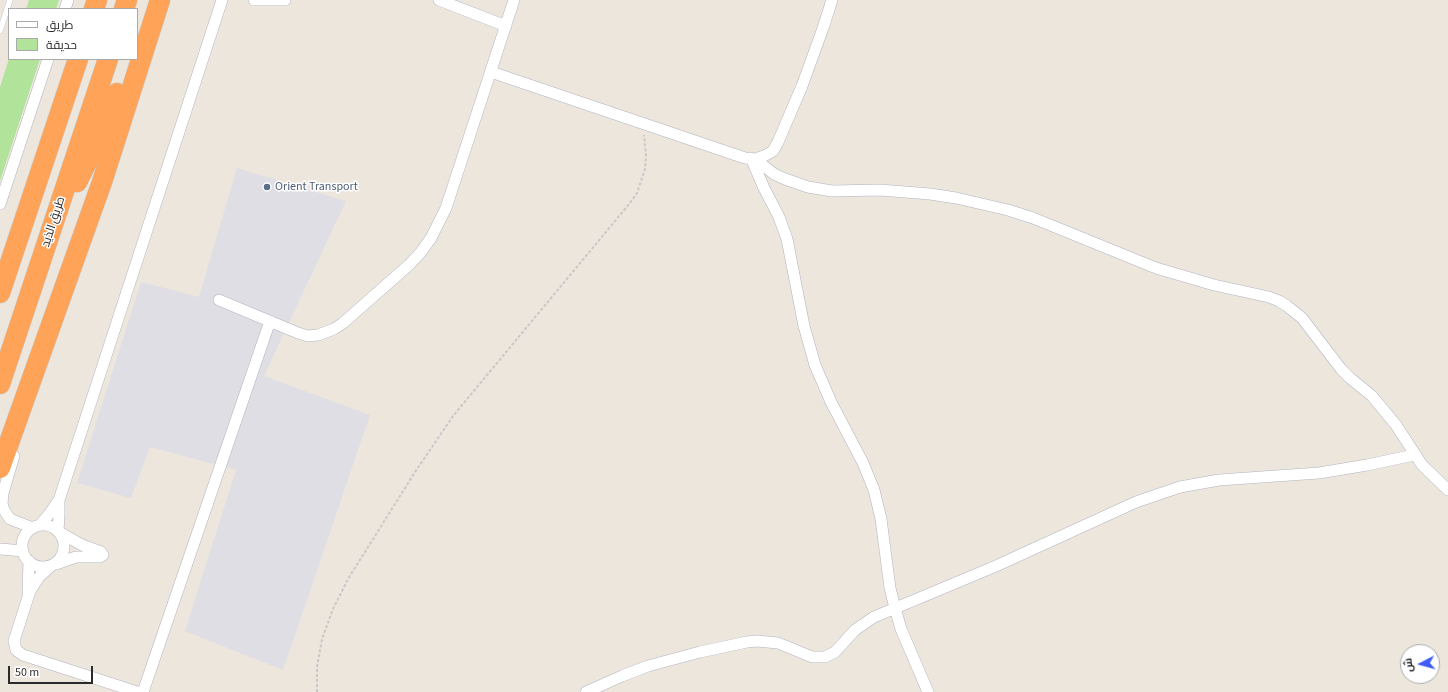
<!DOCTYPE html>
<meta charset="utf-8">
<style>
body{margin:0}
#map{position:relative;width:1448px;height:692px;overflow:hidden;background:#ede6dd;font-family:"Source Sans 3",Cairo,sans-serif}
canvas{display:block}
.legend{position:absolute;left:8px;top:8px;width:130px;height:52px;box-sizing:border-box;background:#fff;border:1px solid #aaa;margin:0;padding:5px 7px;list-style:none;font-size:12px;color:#2b2b2b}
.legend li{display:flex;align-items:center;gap:8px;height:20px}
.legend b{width:20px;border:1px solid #aaa}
.north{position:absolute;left:1400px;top:644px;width:40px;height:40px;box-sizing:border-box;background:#fff;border:1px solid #aaa;border-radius:50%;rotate:264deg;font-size:11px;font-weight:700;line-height:16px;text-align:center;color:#2b2b2b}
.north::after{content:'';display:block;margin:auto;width:14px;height:18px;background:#3d5cfa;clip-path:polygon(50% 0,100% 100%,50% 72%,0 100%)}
.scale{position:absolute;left:8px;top:666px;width:85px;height:18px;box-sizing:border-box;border:2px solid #2b2b2b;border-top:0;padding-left:5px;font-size:12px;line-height:14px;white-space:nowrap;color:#2b2b2b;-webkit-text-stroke:3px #fff;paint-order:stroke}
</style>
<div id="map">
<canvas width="1448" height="692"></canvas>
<ul class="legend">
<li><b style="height:5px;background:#fff"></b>طريق</li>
<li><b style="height:11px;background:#b1e39a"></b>حديقة</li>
</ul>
<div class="north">ش</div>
<div class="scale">50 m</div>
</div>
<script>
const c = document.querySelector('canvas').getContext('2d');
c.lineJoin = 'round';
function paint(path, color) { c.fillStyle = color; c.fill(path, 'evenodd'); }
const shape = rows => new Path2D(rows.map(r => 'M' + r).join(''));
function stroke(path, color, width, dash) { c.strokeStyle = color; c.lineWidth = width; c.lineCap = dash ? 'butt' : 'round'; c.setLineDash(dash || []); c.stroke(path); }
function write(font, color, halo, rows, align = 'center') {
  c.font = font + ' "Source Sans 3",Cairo,sans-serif'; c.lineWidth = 3; c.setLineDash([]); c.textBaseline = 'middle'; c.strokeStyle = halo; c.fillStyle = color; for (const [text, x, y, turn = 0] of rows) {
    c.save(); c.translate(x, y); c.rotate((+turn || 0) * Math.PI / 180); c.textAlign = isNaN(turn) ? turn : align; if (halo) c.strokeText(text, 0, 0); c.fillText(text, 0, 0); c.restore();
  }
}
const industrial = shape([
 [237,168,346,201,264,376,370,415,283,670,185,631,236,470,150,447,131,498,77,483,141,282,199,297]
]);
const green = shape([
 [29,0,59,0,56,9,26,9],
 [9,59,40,59,0,181,0,87]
]);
const path = shape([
 [317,692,317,667,322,639,333,609,348,579,415,472,453,416,630,203,637,193,645,169,646,156,644,135]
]);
const lane = shape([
 [0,31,10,0]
]);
const street = shape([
 [254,0,285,0],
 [439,0,506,26],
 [65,9,68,0],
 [491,72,745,158,755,159,764,156,773,151,778,142,802,86,823,28,832,0],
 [751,158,764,188,779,217,787,239,804,326,815,365,831,402,863,463,874,490,881,519,890,588,895,608,901,629,928,692],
 [755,159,774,174,785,179,808,187,832,191,880,190,930,194,956,198,1008,210,1033,218,1156,268,1214,285,1269,297,1279,301,1287,306,1302,318,1341,369,1350,378,1372,396,1396,425,1422,465,1448,490],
 [0,204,48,59],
 [219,300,298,333,308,336,318,335,334,329,343,323,410,264,421,252,431,238,446,208,514,0],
 [14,456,3,493,2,504,4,510,10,519,33,528],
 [40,525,50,513,59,500,222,0],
 '22 546a21 21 0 1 1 42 0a21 21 0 1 1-42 0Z',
 [58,531,59,516,59,500],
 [0,549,23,551],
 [56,564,76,557,100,557,103,555,101,552,82,545,59,532],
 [51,566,39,577,30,591,14,641,16,650,23,655,137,692],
 [28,592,29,561],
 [143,692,270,321],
 [586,692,622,676,648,666,700,652,747,642,757,641,778,643,812,657,825,657,835,652,855,630,874,617,996,566,1136,502,1180,487,1219,480,1319,473,1367,465,1414,455]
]);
const highway = shape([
 [94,9,97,0],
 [124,9,127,0],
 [77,182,100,136,117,93],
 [0,293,78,59],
 [0,384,108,59],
 [0,468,102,182,160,0]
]);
const markers = [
 [267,187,4,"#5c6f8a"]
];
const serviceNames = [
 ["Orient Transport",275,187]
];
const streetNames = [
 ["طريق الذيد",54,222,-72]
];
paint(industrial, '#e0dee5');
paint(green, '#b1e39a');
stroke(lane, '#b1b3bf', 6);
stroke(street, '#b1b3bf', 12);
stroke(highway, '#c8c8c8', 21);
stroke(path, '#c8c8c8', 2, [3, 2]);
stroke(lane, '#fff', 5.5);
stroke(street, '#fff', 11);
stroke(highway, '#fea357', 20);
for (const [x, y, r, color] of markers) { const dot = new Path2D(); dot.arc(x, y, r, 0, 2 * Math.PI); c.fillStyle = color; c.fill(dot); stroke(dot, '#fff', 1.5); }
write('12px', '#4e5e75', '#fff', serviceNames, 'left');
write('12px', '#2b2b2b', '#fff', streetNames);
</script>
